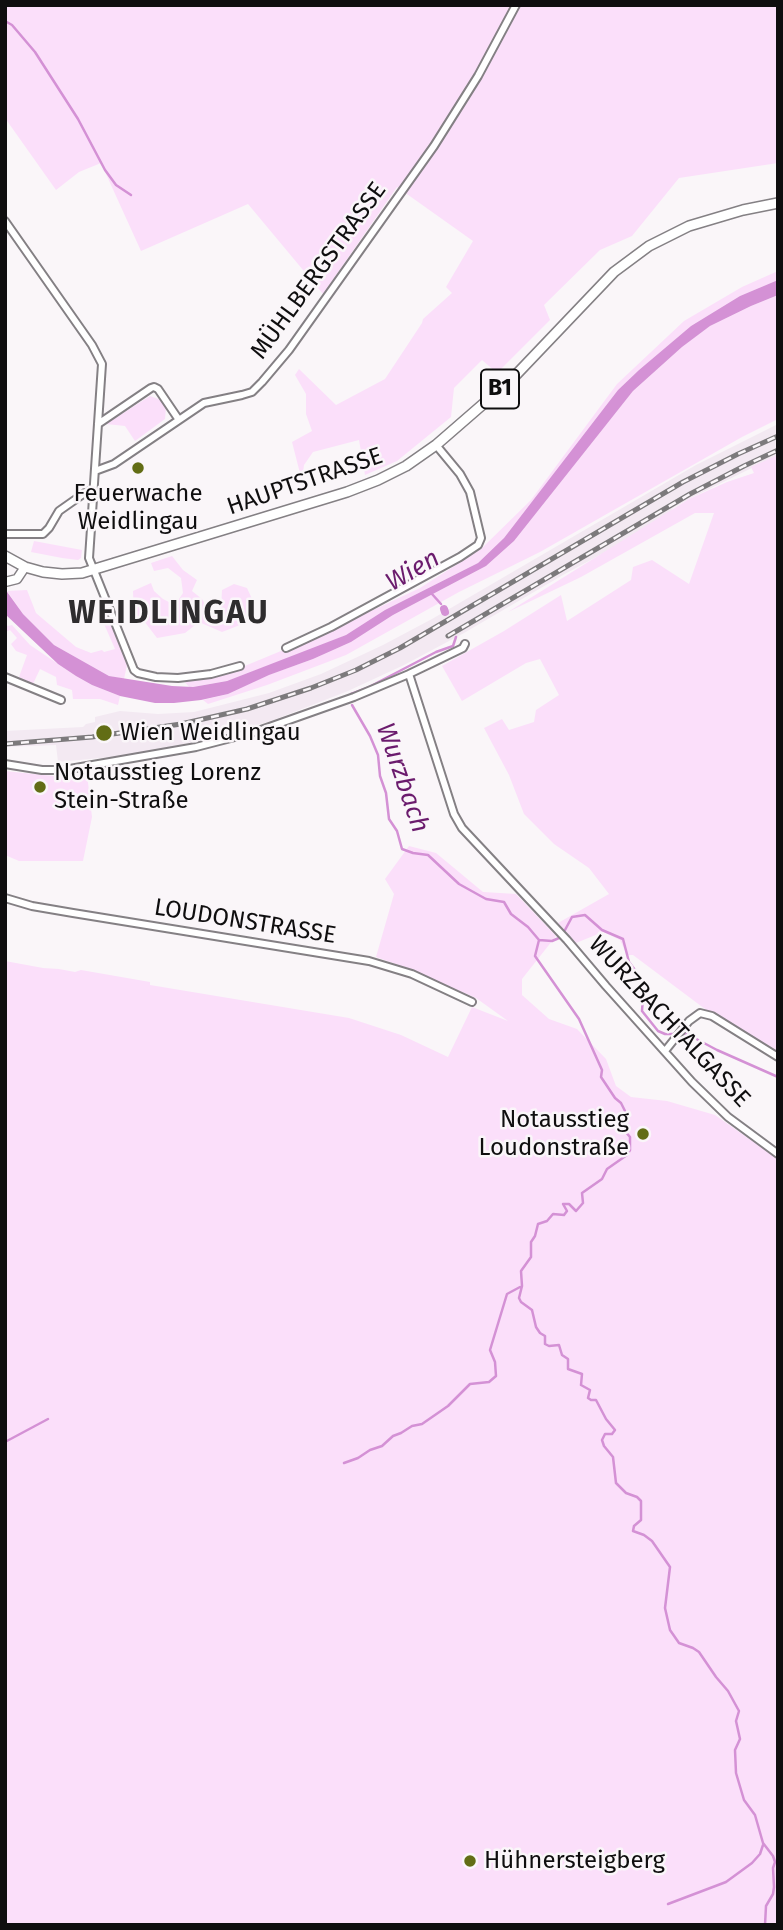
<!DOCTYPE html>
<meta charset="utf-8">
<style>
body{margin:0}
#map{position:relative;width:783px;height:1930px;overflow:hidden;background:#faf6f9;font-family:"Fira Sans",sans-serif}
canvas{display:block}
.frame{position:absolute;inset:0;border:7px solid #0f0e0f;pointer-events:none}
</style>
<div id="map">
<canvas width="783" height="1930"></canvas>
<div class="frame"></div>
</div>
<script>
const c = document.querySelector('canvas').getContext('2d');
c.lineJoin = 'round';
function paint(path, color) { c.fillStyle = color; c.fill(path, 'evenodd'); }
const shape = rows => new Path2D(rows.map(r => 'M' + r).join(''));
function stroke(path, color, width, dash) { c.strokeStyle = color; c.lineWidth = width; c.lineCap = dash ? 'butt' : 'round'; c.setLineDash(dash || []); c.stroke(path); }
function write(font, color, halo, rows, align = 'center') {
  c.font = font + ' "Fira Sans",sans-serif'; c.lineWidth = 5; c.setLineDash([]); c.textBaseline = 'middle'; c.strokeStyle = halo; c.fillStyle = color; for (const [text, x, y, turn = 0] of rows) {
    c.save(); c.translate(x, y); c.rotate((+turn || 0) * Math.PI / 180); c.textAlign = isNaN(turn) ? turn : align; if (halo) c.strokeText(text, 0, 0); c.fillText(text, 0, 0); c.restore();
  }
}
const built = shape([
 [778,424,778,455,691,498,673,508,667,516,622,543,563,575,464,633,404,665,348,691,271,721,215,737,153,751,111,757,58,762,56,745,5,747,5,731,83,727,86,724,95,722,95,717,120,711,158,714,194,712,269,693,321,674,383,645,432,619,696,465]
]);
const green = shape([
 [5,5,778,5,778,163,679,178,632,236,600,250,544,305,550,320,497,373,482,360,454,388,451,417,397,461,365,475,359,440,313,452,304,465,302,481,292,442,312,431,306,414,306,394,295,375,299,369,336,405,385,379,422,323,423,319,452,293,446,287,473,241,397,187,323,294,248,204,141,251,101,163,79,172,56,190,5,118],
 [778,271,778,280,740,296,691,326,639,370,618,390,504,538,478,563,385,610,346,635,305,652,227,681,193,687,189,687,184,681,223,675,322,634,420,588,481,549,531,500,617,384,684,321,742,287],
 [778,295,778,419,742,437,540,552,459,592,346,655,267,685,208,704,203,700,228,694,268,675,313,659,351,642,393,615,486,566,514,541,633,391,682,347,710,326,751,306],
 [150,396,161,400,166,407,165,419,135,441,125,426,106,424],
 [778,455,778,1053,705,1009,633,955,627,955,620,940,603,932,576,943,558,923,609,894,589,868,554,844,524,814,509,775,484,728,502,719,509,730,534,722,536,710,559,695,540,659,526,663,462,701,442,666,504,631,561,595,567,621,631,580,633,567,652,560,689,584,714,513,695,513,581,577,508,612,689,499,727,482,754,473,751,467],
 [34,541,82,550,81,558,78,560,62,558,31,552],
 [172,556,183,570,197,580,192,591,202,599,209,611,221,608,222,590,234,584,247,588,253,601,256,615,240,625,222,632,199,622,185,633,157,638,144,621,134,616,133,591,151,583,154,591,163,599,175,605,183,593,181,578,168,568,154,571,151,563],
 [27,590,36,613,76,647,91,653,102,650,104,652,115,649,101,617,107,615,127,665,124,679,109,676,54,645,23,614,7,591],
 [5,624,8,626,12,625,30,645,76,676,92,685,120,696,118,705,100,699,73,699,72,690,57,685,56,677,40,669,33,684,19,677,27,655,16,651,11,644,17,638,10,630,5,632],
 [5,771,63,777,87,774,92,817,83,861,19,861,5,855],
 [409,846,436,853,483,892,516,894,556,936,522,979,522,995,549,1019,577,1029,606,1059,616,1086,631,1097,667,1101,715,1115,778,1159,778,1925,5,1925,5,961,43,968,59,969,75,972,81,970,150,982,150,985,349,1018,401,1035,448,1057,472,1007,508,1021,476,998,407,968,376,957,394,894,385,879]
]);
const water = shape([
 [778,280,778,295,751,306,710,326,682,347,633,391,514,541,486,566,393,615,351,642,313,659,269,675,228,694,201,700,174,703,155,703,120,696,92,685,76,676,58,664,5,614,5,589,23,614,54,645,109,676,172,686,193,687,227,681,346,635,385,610,478,563,504,538,618,390,639,370,691,326,740,296]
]);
const stream = shape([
 [5,21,12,25,35,52,78,119,105,170,116,185,131,195],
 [432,594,441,604],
 [350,696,351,694,367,688,436,652,453,646,456,637],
 [352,705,370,736,378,755,380,776,386,793,389,819,397,831,402,849,413,853,428,855,459,884,486,899,504,902,511,914,528,927,539,940,552,941,559,938],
 [565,930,572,917,585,915,602,930,623,939,629,962,644,982,642,1011,658,1031,665,1034,687,1034,717,1050,778,1077],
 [539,940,535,956,579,1019,602,1070,601,1077,615,1098,621,1103,625,1111],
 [625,1119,624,1130,630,1137,630,1150,627,1155,607,1169,602,1179,582,1193,583,1203,576,1211,569,1204,563,1204,567,1211,564,1215,553,1214,547,1221,538,1224,535,1236,531,1242,531,1257,521,1271,522,1286,519,1298,521,1302,532,1310,536,1327,540,1333,545,1336,545,1344,549,1346,559,1345,562,1355,568,1359,568,1369,582,1374,581,1385,590,1390,588,1398,591,1400,596,1400,606,1419,615,1430,612,1434,605,1434,602,1440,604,1446,613,1457,616,1483,626,1493,637,1497,641,1501,641,1520,634,1526,633,1531,644,1535,652,1541,670,1567,665,1608,670,1630,679,1643,693,1648,699,1652,716,1677,728,1691,739,1711,736,1721,740,1739,735,1750,736,1773,744,1800,755,1815,763,1843,773,1856,775,1862,773,1868,774,1887,773,1894,766,1906,765,1925],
 [5,1442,48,1419],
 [344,1463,358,1458,370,1450,382,1446,393,1436,401,1433,412,1426,422,1424,448,1406,470,1384,489,1382,496,1376,495,1362,490,1350,507,1294,520,1287],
 [668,1904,726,1882,752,1863,760,1854,763,1845]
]);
const canal = shape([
 [444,609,445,612]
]);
const minor = shape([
 [5,221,92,345,102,364,89,558,134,670,138,673,156,677,178,678,211,674,240,666],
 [98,424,151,388,154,387,158,389,179,420],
 [95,471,114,464,204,403,242,395,252,392,262,382,289,350,434,146,478,76,516,5],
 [5,534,43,534,49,528,59,511,86,492,93,490],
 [286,648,331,627,460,557,478,545,481,538,470,492,460,474,436,445],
 [409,674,463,648,465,644],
 [5,677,61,700],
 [5,764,42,770,64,770,196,747,258,731,354,697,409,674,454,814,462,828,567,940,606,986,692,1082,728,1117,778,1154],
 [5,898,32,906,73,913,369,961,412,974,472,1002],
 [665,1051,689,1021,700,1013,712,1016,778,1057]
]);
const secondary = shape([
 [5,582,17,579,25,567]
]);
const primary = shape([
 [5,556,25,567,43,572,62,574,82,573,347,492,378,480,406,466,436,445,512,379,614,272,649,246,689,226,743,210,778,203]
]);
const rail = shape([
 [448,636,690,494,744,466,778,450],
 [5,744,92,737,181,724,247,709,311,688,356,670,400,648,683,482,738,454,778,436]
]);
const markers = [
 [138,468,7,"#626d15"],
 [104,733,9,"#626d15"],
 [40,787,7,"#626d15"],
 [643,1134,7,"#626d15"],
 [470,1861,7,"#626d15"]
];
const shields = [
 [500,389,38]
];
const shieldNames = [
 ["B1",500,389]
];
const streetNames = [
 ["MÜHLBERGSTRASSE",319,271,-54],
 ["HAUPTSTRASSE",305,482,-19],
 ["LOUDONSTRASSE",245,922,9],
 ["WURZBACHTALGASSE",669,1022,47]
];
const poiNames = [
 ["Feuerwache",138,494,"center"],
 ["Weidlingau",138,522,"center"],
 ["Wien Weidlingau",120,733],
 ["Notausstieg Lorenz",54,773],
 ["Stein-Straße",54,801],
 ["Notausstieg",629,1120,"right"],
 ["Loudonstraße",629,1148,"right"],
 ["Hühnersteigberg",484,1861]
];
const waterNames = [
 ["Wien",413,571,-30],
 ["Wurzbach",402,778,71]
];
const districtNames = [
 ["WEIDLINGAU",169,614]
];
paint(built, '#f3e9f2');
paint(green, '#fbdffa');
paint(water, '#d491d5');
stroke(stream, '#d491d5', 2.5);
stroke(canal, '#d491d5', 8);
stroke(minor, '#848084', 10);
stroke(secondary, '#848084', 11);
stroke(primary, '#848084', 12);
stroke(minor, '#fff', 6);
stroke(secondary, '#fff', 8);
stroke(primary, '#fff', 9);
stroke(rail, '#7c7a7c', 5);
stroke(rail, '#faf6f9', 2.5, [8]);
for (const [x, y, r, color] of markers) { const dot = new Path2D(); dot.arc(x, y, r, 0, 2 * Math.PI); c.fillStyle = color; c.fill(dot); stroke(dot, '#faf6f9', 2.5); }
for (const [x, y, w] of shields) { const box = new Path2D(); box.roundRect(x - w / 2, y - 19.5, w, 39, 5); c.fillStyle = '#faf6f9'; c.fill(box); stroke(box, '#0f0e0f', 2); }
write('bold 23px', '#0f0e0f', null, shieldNames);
write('24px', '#0f0e0f', '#faf6f9', streetNames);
write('24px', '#0f0e0f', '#faf6f9', poiNames, 'left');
write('italic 26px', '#6b1b6d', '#faf6f9', waterNames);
c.letterSpacing = '2px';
write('bold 32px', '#2e2c2e', '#faf6f9', districtNames);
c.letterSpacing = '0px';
</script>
